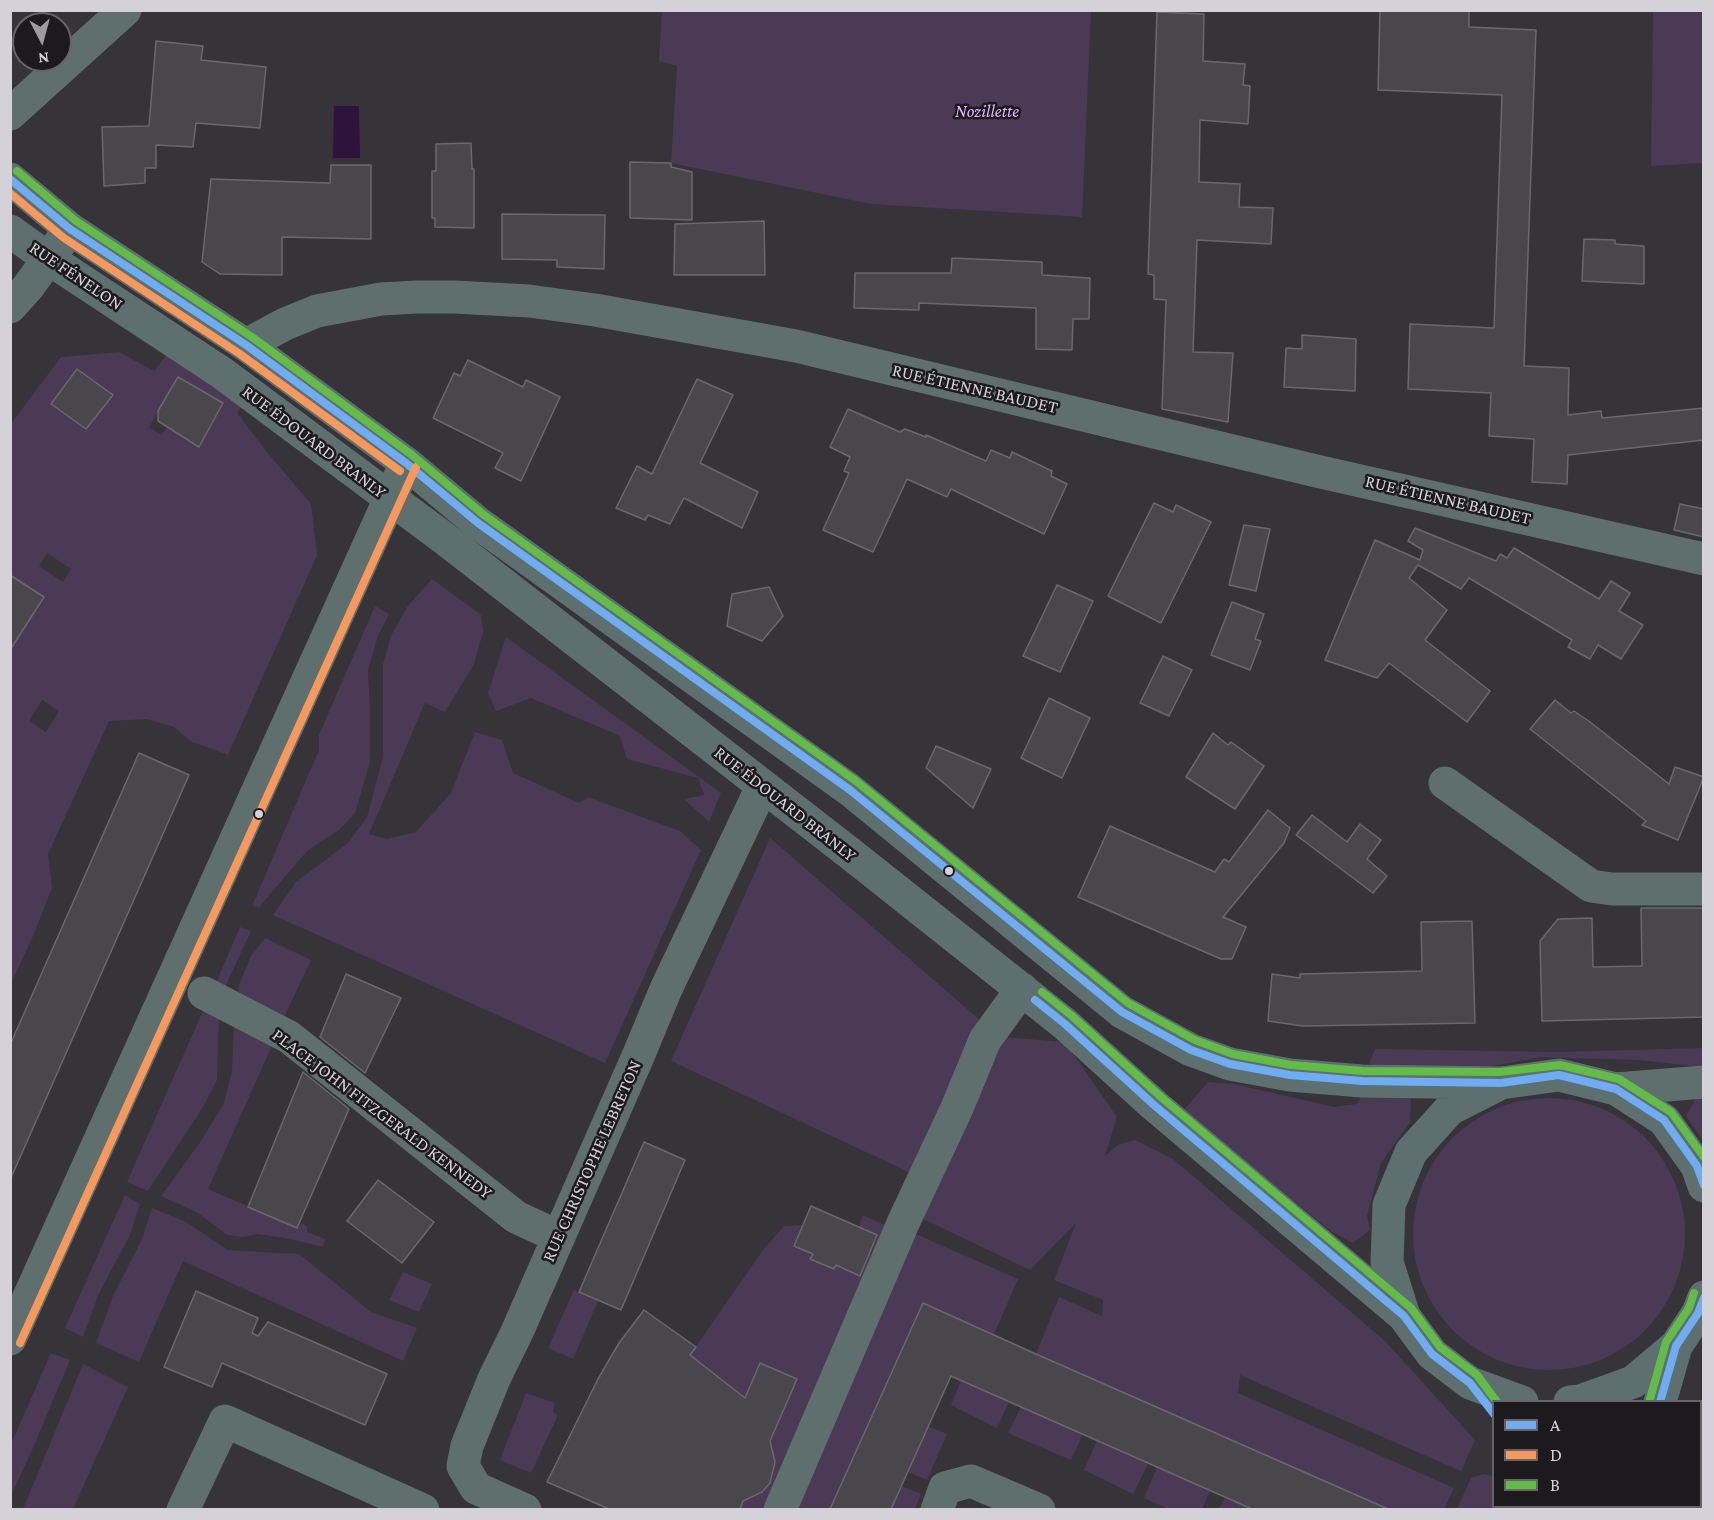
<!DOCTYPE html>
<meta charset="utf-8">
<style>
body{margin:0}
#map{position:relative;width:1714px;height:1520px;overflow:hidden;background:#363339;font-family:"Crimson Pro",serif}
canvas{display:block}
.frame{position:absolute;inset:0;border:12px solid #d5d1d8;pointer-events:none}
.legend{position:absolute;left:1492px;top:1400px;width:210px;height:108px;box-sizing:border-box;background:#1d1a1e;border:2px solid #676368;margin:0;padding:8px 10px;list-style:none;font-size:18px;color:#d5d1d8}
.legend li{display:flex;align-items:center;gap:12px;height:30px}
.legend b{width:30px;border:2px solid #676368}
.north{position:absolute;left:12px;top:12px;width:60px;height:60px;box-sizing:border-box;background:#1d1a1e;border:2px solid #676368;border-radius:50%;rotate:174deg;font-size:16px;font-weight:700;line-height:24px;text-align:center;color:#d5d1d8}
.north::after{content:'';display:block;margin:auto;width:21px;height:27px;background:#9d9aa0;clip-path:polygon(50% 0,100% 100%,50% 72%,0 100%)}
</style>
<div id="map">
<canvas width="1714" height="1520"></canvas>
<div class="frame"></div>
<ul class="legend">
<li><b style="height:8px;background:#70acf2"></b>A</li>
<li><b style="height:8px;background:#f7995c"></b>D</li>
<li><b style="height:8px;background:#64bc48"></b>B</li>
</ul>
<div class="north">N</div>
</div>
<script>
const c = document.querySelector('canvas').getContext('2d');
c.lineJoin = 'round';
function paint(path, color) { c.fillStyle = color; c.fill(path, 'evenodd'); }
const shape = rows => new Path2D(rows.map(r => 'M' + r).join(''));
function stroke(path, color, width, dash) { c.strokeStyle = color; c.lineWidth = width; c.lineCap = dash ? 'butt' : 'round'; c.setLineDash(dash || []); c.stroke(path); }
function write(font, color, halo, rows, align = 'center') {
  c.font = font + ' "Crimson Pro",serif'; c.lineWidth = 5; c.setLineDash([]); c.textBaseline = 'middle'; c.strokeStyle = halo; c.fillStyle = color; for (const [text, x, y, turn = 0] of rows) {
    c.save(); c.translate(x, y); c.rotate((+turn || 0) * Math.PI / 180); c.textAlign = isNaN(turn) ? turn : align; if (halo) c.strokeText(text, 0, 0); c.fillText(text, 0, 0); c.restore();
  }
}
const green = shape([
 [662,11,1091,11,1082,217,871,204,671,163,677,66,659,61],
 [1653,11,1703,11,1703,163,1651,166],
 [172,348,245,400,237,413,267,452,311,504,317,555,228,755,190,741,174,727,147,719,109,721,48,854,52,888,33,936,11,984,11,642,21,634,44,597,11,577,10,425,61,357,119,352,154,371],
 [77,369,112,395,86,429,51,404],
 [178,377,223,403,199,446,167,427,162,435,149,427],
 [47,553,71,569,63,582,39,566],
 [42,700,59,711,46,732,29,721],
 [432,579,481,615,483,632,474,664,445,712,425,703,369,834,387,839,416,832,451,793,475,732,502,740,513,773,579,803,588,797,680,831,701,850,605,1063,273,915,296,882,348,843,367,817,383,757,383,664,391,636,407,607],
 [375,606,389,614,378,636,368,670,370,711,370,762,355,813,339,830,308,850,259,907,252,906,319,750,319,735],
 [506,637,721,793,709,822,684,799,704,795,698,778,627,759,620,736,531,698,496,711,488,693],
 [770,838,988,1027,915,1175,671,1061],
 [240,927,251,931,226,985,223,1000,211,994],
 [265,938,311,960,279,1028,236,1007,239,985,251,956],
 [203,1011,219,1014,217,1080,203,1107,148,1191,127,1182],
 [234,1023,274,1041,208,1189,298,1228,302,1223,307,1227,307,1232,325,1239,323,1247,290,1239,258,1234,242,1237,227,1235,198,1213,161,1196,201,1141,223,1105,232,1072],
 [1003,1037,1065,1042,1117,1117,1105,1156,1118,1145,1135,1140,1173,1159,1385,1341,1475,1440,1461,1471,1240,1375,1238,1393,1454,1488,1444,1509,1388,1509,1036,1354,1059,1297,1102,1316,1103,1300,1054,1280,1076,1223,1030,1270,919,1217],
 [1704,1048,1703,1067,1638,1060,1541,1057,1450,1074,1369,1064,1375,1049,1557,1052],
 [1208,1082,1234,1084,1334,1107,1357,1104,1366,1087,1402,1090,1411,1100,1410,1122,1381,1163,1367,1216,1370,1230,1353,1243,1332,1232,1183,1111],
 [1703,1091,1703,1141,1686,1116,1695,1100],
 '1413 1234a136 136 0 1 1 272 0a136 136 0 1 1-272 0Z',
 [125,1195,140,1204,130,1235,99,1293,83,1337,65,1328],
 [152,1208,186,1222,228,1250,299,1254,371,1312,417,1328,403,1361,183,1261,139,1362,96,1343,113,1296,142,1239],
 [863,1215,893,1229,770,1509,740,1509,744,1500,762,1492,770,1483,775,1462,770,1441,797,1379,760,1363,745,1398,690,1355,763,1250,784,1226,803,1225,795,1246,813,1254,811,1259,834,1269,836,1265,860,1276,878,1236,859,1227],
 [909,1231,1018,1279,994,1334,923,1303,830,1509,784,1510],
 [403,1272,432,1284,419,1312,389,1300],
 [574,1290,598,1301,573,1359,548,1348],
 [51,1353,70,1360,33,1448,11,1496,11,1444],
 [83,1364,128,1387,73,1509,23,1509],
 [961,1381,1009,1402,997,1428,951,1405],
 [526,1393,555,1403,553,1412,558,1415,531,1473,500,1460],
 [1703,1402,1703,1509,1671,1509,1671,1507,1700,1506,1700,1410],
 [1021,1407,1083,1434,1071,1460,1008,1433],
 [928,1426,947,1434,927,1480,908,1472],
 [1097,1441,1148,1464,1133,1494,1084,1470],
 [1157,1467,1210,1491,1202,1509,1169,1509,1144,1498],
 [1483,1474,1493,1476,1494,1506,1510,1507,1511,1509,1457,1509,1471,1478],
 [901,1486,921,1494,915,1509,891,1509],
 [1225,1498,1252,1509,1219,1509]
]);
const water = shape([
 [334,106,359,106,360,158,333,158]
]);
const building = shape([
 [1380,10,1469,10,1469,27,1536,30,1524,366,1569,368,1568,415,1601,411,1602,418,1704,408,1704,440,1568,455,1567,484,1532,482,1534,439,1489,436,1491,393,1408,389,1410,324,1494,328,1502,95,1378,90,1380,10],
 [1157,12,1204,14,1203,61,1245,64,1243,85,1250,86,1248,124,1200,120,1199,182,1240,184,1239,207,1273,208,1271,244,1197,240,1193,352,1233,353,1228,422,1162,409,1166,300,1154,299,1154,275,1148,274,1157,12],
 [156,41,203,46,201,60,266,67,260,128,196,123,193,147,156,145,156,168,145,168,145,183,104,186,102,127,149,126,156,41],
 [471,143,472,169,474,169,474,228,435,227,435,218,432,218,432,171,436,171,436,144,471,143],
 [630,162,671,163,671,167,692,172,692,220,630,218,630,162],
 [331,165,371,165,371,239,282,237,282,275,220,274,202,262,211,179,330,183,331,165],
 [502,214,605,215,604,269,557,267,557,260,502,259,502,214],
 [764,221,765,275,674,275,675,224,764,221],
 [1584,239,1615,240,1615,244,1644,246,1644,284,1582,281,1584,239],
 [952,258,1042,262,1042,275,1090,278,1089,319,1073,319,1072,350,1036,349,1036,308,919,303,919,310,854,308,855,273,951,273,952,258],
 [1302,335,1356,339,1355,391,1284,387,1286,348,1302,349,1302,335],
 [468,360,523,387,526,380,560,397,521,481,495,468,503,453,433,418,454,373,460,376,468,360],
 [77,369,113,395,86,429,51,404,77,369],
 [178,377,223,403,199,447,158,421,158,411,178,377],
 [697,379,733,395,700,463,758,492,742,528,684,498,670,524,648,515,645,520,616,508,637,466,652,474,697,379],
 [848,409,900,432,905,429,926,437,926,435,986,461,991,450,1010,458,1012,452,1052,471,1051,476,1067,484,1044,534,951,489,947,497,907,479,873,552,823,530,849,473,844,471,850,457,830,447,848,409],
 [1154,503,1173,512,1176,505,1211,522,1161,623,1108,596,1154,503],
 [1680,504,1704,509,1704,537,1674,530,1680,504],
 [1244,525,1270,529,1256,591,1229,585,1244,525],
 [1415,528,1496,561,1500,554,1507,558,1514,548,1599,599,1611,581,1630,593,1619,611,1643,625,1621,659,1598,645,1590,659,1568,647,1572,640,1469,578,1461,589,1418,565,1409,578,1447,610,1425,640,1490,691,1467,722,1389,663,1377,678,1325,660,1375,540,1420,560,1423,550,1408,541,1415,528],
 [10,575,44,597,10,650,10,575],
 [1057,585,1093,601,1060,672,1023,656,1057,585],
 [769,587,783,616,762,641,727,626,732,594,769,587],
 [1232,602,1264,614,1255,639,1261,641,1250,670,1211,655,1232,602],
 [1163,656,1192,670,1169,716,1140,703,1163,656],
 [1049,698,1090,718,1062,778,1021,758,1049,698],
 [1555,700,1571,713,1574,711,1590,722,1669,784,1675,767,1704,777,1678,840,1642,825,1646,821,1530,729,1555,700],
 [1213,733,1228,745,1231,742,1264,766,1235,809,1186,777,1213,733],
 [936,746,991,769,973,808,926,768,936,746],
 [139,753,189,775,10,1180,10,1045,139,753],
 [1268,810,1290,828,1284,843,1223,917,1246,927,1232,959,1221,959,1078,897,1110,826,1215,872,1224,859,1229,862,1268,810],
 [1312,815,1347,842,1360,824,1381,840,1367,859,1387,876,1373,893,1296,835,1312,815],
 [1641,908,1704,908,1704,1017,1542,1021,1540,941,1558,919,1592,918,1593,967,1642,966,1641,908],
 [1472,921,1475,1023,1303,1026,1268,1021,1272,974,1300,978,1300,974,1422,971,1421,922,1472,921],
 [346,974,401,998,365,1073,320,1037,346,974],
 [303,1072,349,1109,297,1228,248,1207,303,1072],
 [644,1142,685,1160,621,1310,579,1292,644,1142],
 [378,1180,434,1222,402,1263,347,1221,378,1180],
 [811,1206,877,1235,860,1276,836,1265,834,1269,810,1259,813,1254,794,1246,811,1206],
 [196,1291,258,1318,252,1333,258,1336,268,1322,387,1374,365,1425,222,1363,212,1387,164,1367,196,1291],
 [923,1303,1036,1354,1388,1509,1252,1509,951,1376,891,1509,830,1509,923,1303],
 [644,1310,696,1347,690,1355,745,1398,760,1363,797,1379,770,1441,775,1462,770,1483,762,1492,743,1501,740,1509,609,1509,547,1482,598,1379,619,1343,644,1310]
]);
const minor = shape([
 [10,114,125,10],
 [10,307,28,287,70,229],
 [246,345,285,324,317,311,381,299,417,297,454,297,529,301,595,310,796,346,1312,470,1704,559],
 [1445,783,1591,886,1612,889,1704,889],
 [204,993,289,1037,516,1217,559,1237],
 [1616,1089,1704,1082],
 [10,1339,406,463],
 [183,1510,225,1421,423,1510],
 [525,1510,476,1488,463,1466,467,1446,494,1379,517,1332,639,1054,666,989,762,787],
 [780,1510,904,1221,957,1108,985,1040,1022,989],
 [937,1510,945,1488,971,1481,1039,1510]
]);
const major = shape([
 [10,179,70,229,246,345,406,463,478,523,850,790,1122,1012,1191,1050,1230,1064,1290,1075,1362,1081,1501,1083],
 [10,231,49,259,222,373,445,539,852,855,1065,1024,1154,1105,1404,1316],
 [1522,1402,1470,1383,1432,1354,1404,1316,1387,1262,1389,1205,1411,1152,1450,1109,1501,1083,1559,1075,1616,1089,1664,1120,1697,1166,1704,1186],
 [1570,1402,1580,1401,1633,1382,1676,1346,1698,1313,1704,1297],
 [1660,1402,1676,1346],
 [1543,1506,1545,1510],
 [1627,1510,1628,1506]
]);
const bus1 = shape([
 [10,179,70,229,246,345,406,463,478,523,850,790,1122,1012,1191,1050,1230,1064,1290,1075,1362,1081,1501,1083,1559,1075,1616,1089,1664,1120,1697,1166,1704,1185],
 [1035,1000,1065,1024,1154,1105,1404,1316,1432,1354,1470,1383,1494,1414],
 [1660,1402,1676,1346,1698,1313,1704,1298]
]);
const bus2 = shape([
 [10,193,64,238,240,354,400,471],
 [20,1343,416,467]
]);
const bus3 = shape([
 [17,171,76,221,252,337,412,455,484,515,856,781,1128,1003,1195,1040,1233,1054,1291,1065,1363,1071,1500,1072,1560,1065,1619,1079,1671,1112,1704,1157],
 [1042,992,1072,1016,1161,1097,1411,1308,1440,1347,1477,1375,1497,1402],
 [1650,1399,1666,1342,1689,1308,1694,1293]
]);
const markers = [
 [259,814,5,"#d5d1d8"],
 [949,871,5,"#d5d1d8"]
];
const parkNames = [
 ["Nozillette",987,111]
];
const streetNames = [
 ["RUE FÉNELON",76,276,34],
 ["RUE ÉTIENNE BAUDET",975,389,13],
 ["RUE ÉDOUARD BRANLY",314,442,37],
 ["RUE ÉTIENNE BAUDET",1448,500,13],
 ["RUE ÉDOUARD BRANLY",785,804,38],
 ["PLACE JOHN FITZGERALD KENNEDY",382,1114,37],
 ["RUE CHRISTOPHE LEBRETON",592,1161,-66]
];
paint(green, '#4b3a56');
paint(water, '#2e133c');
paint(building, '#4a474c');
stroke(building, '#6b686d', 1.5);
stroke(minor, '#5f6f6e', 33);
stroke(major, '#5d6f6f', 33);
stroke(bus1, '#70acf2', 8);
stroke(bus2, '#f7995c', 8);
stroke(bus3, '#64bc48', 8);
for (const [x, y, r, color] of markers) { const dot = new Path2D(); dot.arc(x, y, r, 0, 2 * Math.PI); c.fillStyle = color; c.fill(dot); stroke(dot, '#1d1a1e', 2); }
write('italic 18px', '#e1b2fe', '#1d1a1e', parkNames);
write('18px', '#d5d1d8', '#1d1a1e', streetNames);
</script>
